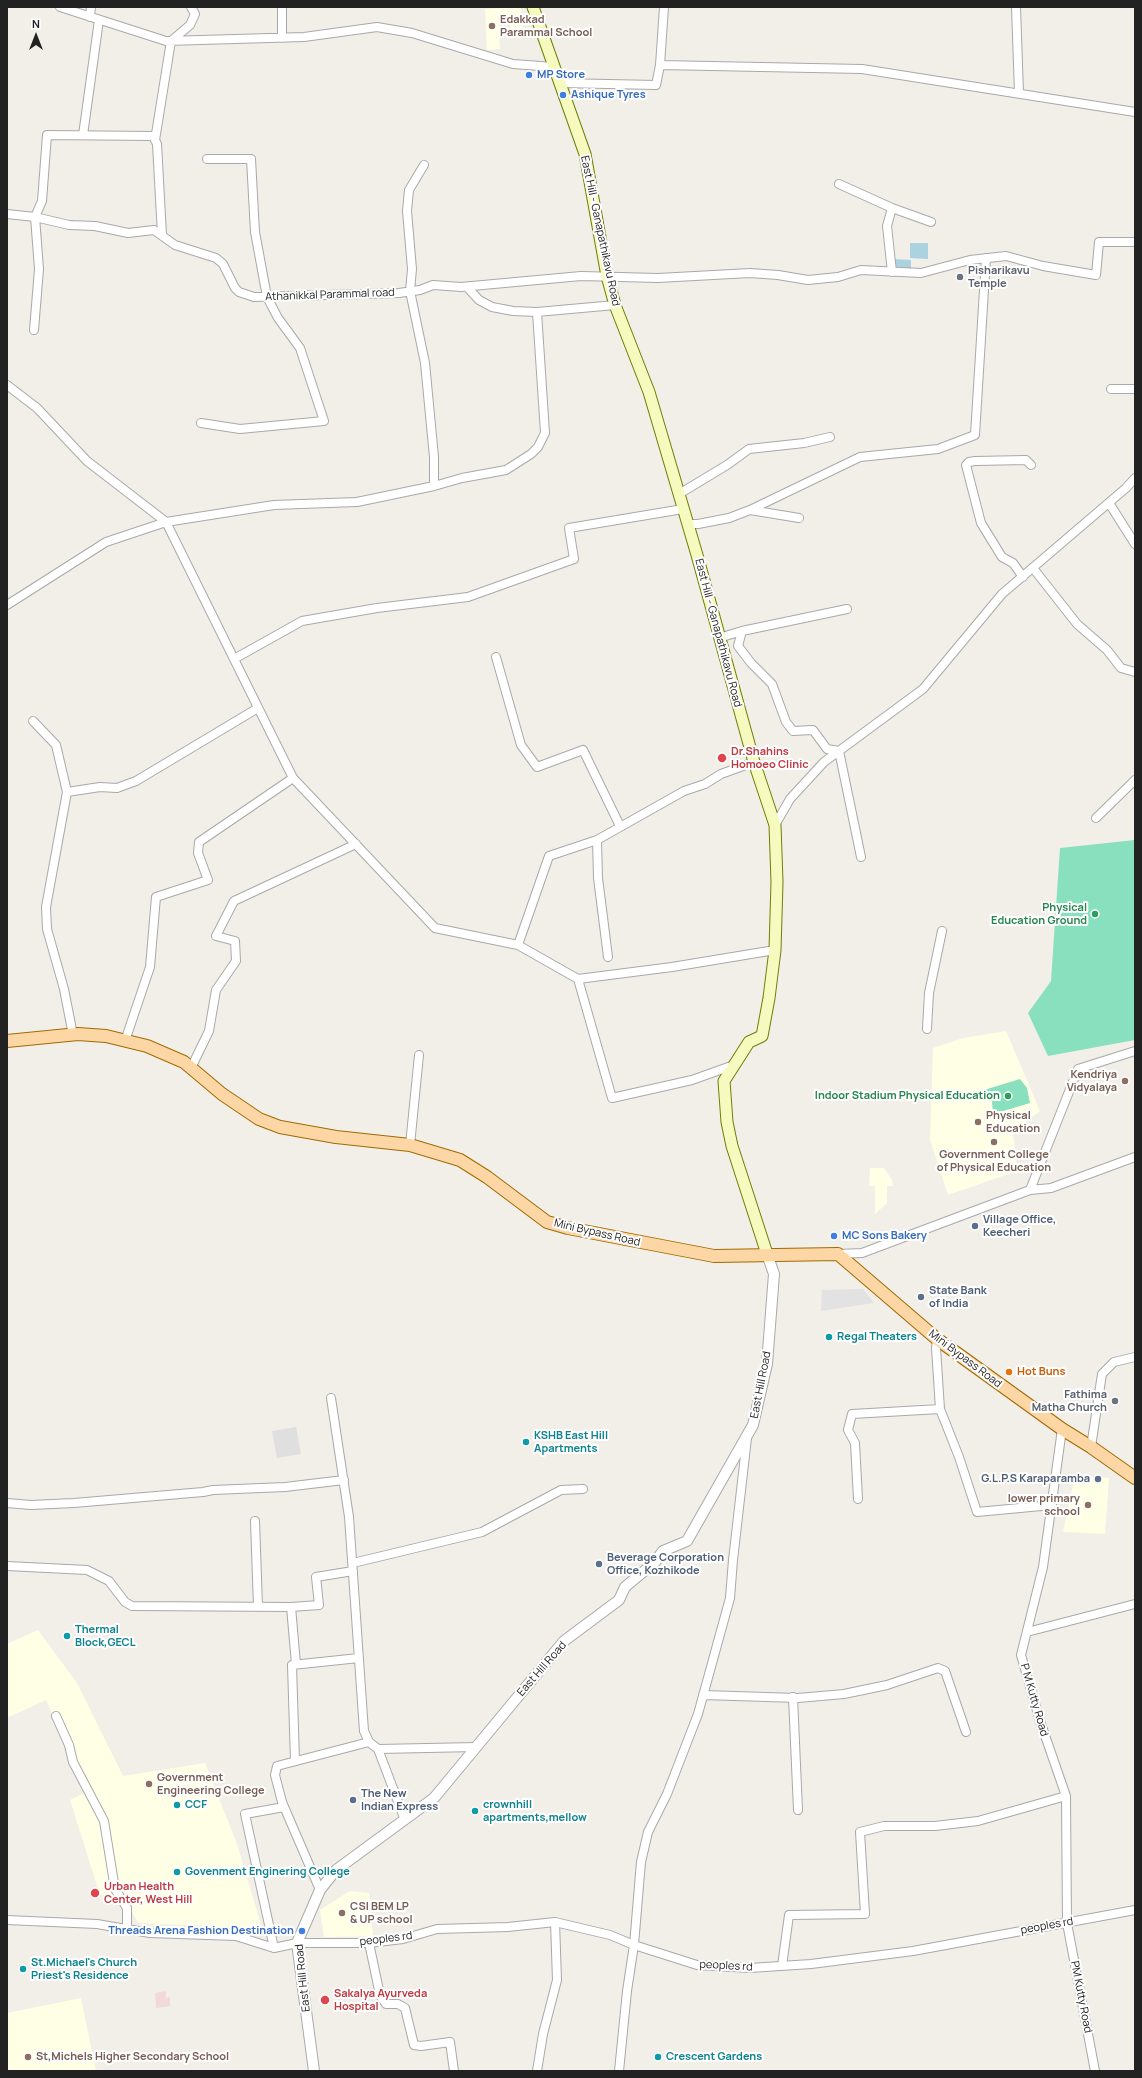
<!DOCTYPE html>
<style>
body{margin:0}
#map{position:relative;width:1142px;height:2078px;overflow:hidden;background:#f2efe9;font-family:Manrope,sans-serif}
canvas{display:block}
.frame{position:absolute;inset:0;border:8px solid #222;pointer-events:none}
.north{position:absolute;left:16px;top:16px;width:40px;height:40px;-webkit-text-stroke:3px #fff;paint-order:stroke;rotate:0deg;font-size:11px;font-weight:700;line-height:16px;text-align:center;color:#222}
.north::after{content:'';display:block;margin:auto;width:14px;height:18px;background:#222;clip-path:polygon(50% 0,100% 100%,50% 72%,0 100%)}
</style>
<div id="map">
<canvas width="1142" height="2078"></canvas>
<div class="frame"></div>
<div class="north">N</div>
</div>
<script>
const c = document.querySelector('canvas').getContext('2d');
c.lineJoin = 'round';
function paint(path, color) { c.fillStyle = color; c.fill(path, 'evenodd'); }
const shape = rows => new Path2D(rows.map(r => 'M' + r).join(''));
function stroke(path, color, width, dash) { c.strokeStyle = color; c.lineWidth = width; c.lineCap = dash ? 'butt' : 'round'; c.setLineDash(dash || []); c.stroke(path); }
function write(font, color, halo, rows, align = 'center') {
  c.font = font + ' Manrope,sans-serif'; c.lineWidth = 4; c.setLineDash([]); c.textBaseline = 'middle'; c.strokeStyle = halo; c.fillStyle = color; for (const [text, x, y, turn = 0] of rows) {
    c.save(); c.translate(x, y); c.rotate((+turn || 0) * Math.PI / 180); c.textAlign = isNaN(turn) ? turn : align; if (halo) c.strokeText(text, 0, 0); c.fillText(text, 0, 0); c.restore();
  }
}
const residential = shape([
 [296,1427,301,1454,277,1458,272,1431]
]);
const commercial = shape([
 [166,1991,166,1998,170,1997,170,2006,156,2008,155,1993]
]);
const education = shape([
 [521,7,524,36,511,36,509,15,498,16,500,49,487,50,485,9],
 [1006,1031,1040,1111,1013,1132,1017,1171,948,1195,930,1140,933,1048,963,1038],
 [870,1168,884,1168,892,1180,893,1186,887,1186,887,1203,875,1214,875,1186,869,1186],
 [1075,1475,1109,1478,1105,1534,1063,1532],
 [38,1630,77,1683,123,1776,205,1763,237,1844,262,1928,138,1923,123,1895,100,1895,70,1800,89,1791,46,1700,9,1717,7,1712,7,1644],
 [350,1891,369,1893,373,1936,324,1937,320,1910],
 [81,1998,96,2071,7,2071,7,2013]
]);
const pitch = shape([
 [1135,840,1135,1040,1048,1056,1028,1013,1051,981,1060,848],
 [1020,1079,1027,1088,1030,1103,993,1114,992,1101,984,1090]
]);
const parking = shape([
 [863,1289,874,1303,821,1311,822,1290]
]);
const water = shape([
 [910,243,928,243,928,259,910,258],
 [893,259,911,260,911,271,894,270]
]);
const minor = shape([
 [60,7,166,41,304,37,377,27,412,33,513,64,554,67],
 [1016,7,1019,93],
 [90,17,91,7],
 [282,38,282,7],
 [660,65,664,7],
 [560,83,656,85,660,65,862,69,1135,112],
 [83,135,99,20],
 [155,140,171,41,190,25,195,14,191,7],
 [839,184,892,208,931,222],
 [892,208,887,226,892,272],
 [7,214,35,217,69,225,95,226,128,233,154,230,175,245,216,258,223,264,235,288,239,292,254,297,399,293,420,290,433,285,461,287,581,276,658,278,750,273,778,275,808,280,838,277,861,270,921,273,970,260,1006,256,1043,266,1096,275,1099,242,1135,242],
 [467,287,479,300,492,307,513,311,537,312,615,305],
 [34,330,39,269,35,217,42,201,47,135,153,136,157,144,162,235],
 [7,385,37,408,87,461,166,522,293,778,435,928,518,945,578,979,672,967,775,950],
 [1111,389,1135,389],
 [201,423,240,429,324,421,300,348,278,318,267,297,255,232,251,159,207,159],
 [434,486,462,478,506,470,531,454,538,447,545,433,537,312],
 [679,494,727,465,749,449,804,443,830,437],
 [1109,503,1135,544],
 [750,510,860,457,938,449,975,435,986,258],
 [688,524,698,524,729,518,750,510,799,518],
 [1033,568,1077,624,1107,650,1121,668,1135,672],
 [1023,577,1013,563,1002,557,981,523,966,465,969,462,975,461,1026,460,1031,465],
 [7,605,106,542,166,522,274,505,357,502,434,486,434,457,425,363,410,291,412,269,407,211,409,190,424,165],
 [742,631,738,646,751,663,772,684,786,722,793,731,813,730,827,749,839,751,861,857],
 [719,638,742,631,847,609],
 [496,657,521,745,537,767,583,750,620,826],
 [234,659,302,621,377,608,468,597,574,559,569,528,683,509],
 [33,721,56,745,67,792,46,907,47,929,64,989,73,1035],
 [67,792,100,787,117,788,136,781,258,708],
 [1096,818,1135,780],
 [775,825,790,799,824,762,923,689,1002,594,1126,488,1135,478],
 [518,945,549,856,597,840],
 [608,957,598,878,597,840,684,791,705,784,721,774,754,762],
 [578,979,612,1098,692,1080,734,1065],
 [927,1029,929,993,942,931],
 [125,1041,150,967,156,897,208,880,198,853,199,842,293,778],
 [191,1068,209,1031,216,990,236,961,235,941,216,936,234,901,356,844],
 [410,1145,419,1055],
 [1030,1190,1051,1188,1135,1157],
 [838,1254,862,1253,1030,1190,1078,1069,1135,1051],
 [331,1398,349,1517,364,1731,369,1742,378,1749,476,1747],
 [940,1409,959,1457,977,1512,1052,1505],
 [1062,1429,1043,1567,1021,1655,1040,1721,1066,1796,1067,1923,1095,2071],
 [1091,1447,1102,1374,1114,1362,1135,1357],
 [858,1499,855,1443,848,1430,852,1414,940,1409,936,1348,937,1339],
 [7,1503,31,1505,74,1503,203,1492,213,1490,285,1487,344,1480],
 [255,1521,258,1607],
 [353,1563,482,1532,561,1490,583,1489],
 [7,1566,87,1570,109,1581,125,1602,132,1606,291,1607],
 [1027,1632,1135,1604],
 [296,1664,291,1607,319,1605,316,1577,353,1571],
 [703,1695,798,1698,844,1694,887,1685,938,1668,945,1671,966,1732],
 [793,1697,798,1810],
 [56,1716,69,1745,73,1762,104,1821,115,1889,127,1908,127,1929],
 [378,1749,405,1820],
 [295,1761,292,1665,359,1658],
 [320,1890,282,1802,275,1775,277,1766,369,1742],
 [7,1920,97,1924,150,1933,236,1936,274,1948,297,1943,369,1943,403,1939,437,1929,508,1927,555,1922,610,1935,634,1945,697,1965,750,1968,811,1964,913,1951,1135,1910],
 [369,1943,380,1995,386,2004,398,2004,405,2008,414,2045,421,2046,450,2042,454,2071],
 [274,1948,245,1814,284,1807],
 [782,1966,789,1915,865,1914,860,1832,884,1826,935,1826,978,1821,1066,1796],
 [537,2071,543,2034,557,1980,555,1922],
 [619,2071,627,1991,634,1945,641,1862,648,1832,667,1794,698,1714,730,1598,733,1560,747,1438]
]);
const tertiary = shape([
 [314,2071,297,1943,320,1890,336,1870,434,1798,564,1641,619,1600,625,1587,655,1562,663,1551,687,1541,753,1425,767,1364,774,1274,768,1257]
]);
const secondary = shape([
 [533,7,585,154,607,276,615,305,649,392,697,555,754,762,775,825,777,882,775,950,769,998,762,1036,749,1042,724,1081,727,1122,732,1146,768,1257]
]);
const primary = shape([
 [7,1041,78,1034,106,1036,147,1046,184,1062,222,1094,259,1119,280,1127,336,1137,410,1145,460,1160,487,1177,547,1222,568,1228,714,1256,838,1254,937,1339,1062,1429,1091,1447,1135,1478]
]);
const markers = [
 [492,26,4,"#8d6e63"],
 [529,75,4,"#3f7fe0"],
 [563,95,4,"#3f7fe0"],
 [960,277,4,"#6b7280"],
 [722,758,5,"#e0444e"],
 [1095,914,4,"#2e9e5b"],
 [1125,1081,4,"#8d6e63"],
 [1008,1096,4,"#2e9e5b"],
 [978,1122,4,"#8d6e63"],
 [994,1142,4,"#8d6e63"],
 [975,1226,4,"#5c6f8a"],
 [834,1236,4,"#3f7fe0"],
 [921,1297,4,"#5c6f8a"],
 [829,1337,4,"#0f9aa8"],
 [1009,1372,4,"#e8710a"],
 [1115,1401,4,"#6b7280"],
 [526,1442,4,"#0f9aa8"],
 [1098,1479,4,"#5c6f8a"],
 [1088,1505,4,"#8d6e63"],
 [599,1564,4,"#5c6f8a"],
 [67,1636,4,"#0f9aa8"],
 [149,1784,4,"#8d6e63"],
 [353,1800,4,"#5c6f8a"],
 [177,1805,4,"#0f9aa8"],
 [475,1811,4,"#0f9aa8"],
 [177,1872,4,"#0f9aa8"],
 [95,1893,5,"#e0444e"],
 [342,1913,4,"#8d6e63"],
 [302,1931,4,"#3f7fe0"],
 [23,1969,4,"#0f9aa8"],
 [325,2000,5,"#e0444e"],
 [28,2057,4,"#8d6e63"],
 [658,2057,4,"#0f9aa8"]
];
const educationNames = [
 ["Edakkad",500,20],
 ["Parammal School",500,33],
 ["Kendriya",1117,1075,"right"],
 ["Vidyalaya",1117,1088,"right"],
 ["Physical",986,1116],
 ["Education",986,1129],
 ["Government College",994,1155,"center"],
 ["of Physical Education",994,1168,"center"],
 ["lower primary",1080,1499,"right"],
 ["school",1080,1512,"right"],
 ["Government",157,1778],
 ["Engineering College",157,1791],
 ["CSI BEM LP",350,1907],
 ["& UP school",350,1920],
 ["St,Michels Higher Secondary School",36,2057]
];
const shopNames = [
 ["MP Store",537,75],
 ["Ashique Tyres",571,95],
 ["MC Sons Bakery",842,1236],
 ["Threads Arena Fashion Destination",294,1931,"right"]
];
const streetNames = [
 ["East Hill - Ganapathikavu Road",600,231,78],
 ["Athanikkal Parammal road",330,295,-2],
 ["East Hill - Ganapathikavu Road",718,633,75],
 ["Mini Bypass Road",597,1233,13],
 ["Mini Bypass Road",965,1359,37],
 ["East Hill Road",761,1385,-79],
 ["East Hill Road",542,1669,-49],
 ["P M Kutty Road",1034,1700,74],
 ["peoples rd",1047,1926,-10],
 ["peoples rd",386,1939,-7],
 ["peoples rd",726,1966,3],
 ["East Hill Road",303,1978,-96],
 ["PM Kutty Road",1081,1997,79]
];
const worshipNames = [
 ["Pisharikavu",968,271],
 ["Temple",968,284],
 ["Fathima",1107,1395,"right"],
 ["Matha Church",1107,1408,"right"]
];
const healthNames = [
 ["Dr.Shahins",731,752],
 ["Homoeo Clinic",731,765],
 ["Urban Health",104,1887],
 ["Center, West Hill",104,1900],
 ["Sakalya Ayurveda",334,1994],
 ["Hospital",334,2007]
];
const leisureNames = [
 ["Physical",1087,908],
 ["Education Ground",1087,921],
 ["Indoor Stadium Physical Education",1000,1096]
];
const serviceNames = [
 ["Village Office,",983,1220],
 ["Keecheri",983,1233],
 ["State Bank",929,1291],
 ["of India",929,1304],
 ["G.L.P.S Karaparamba",1090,1479,"right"],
 ["Beverage Corporation",607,1558],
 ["Office, Kozhikode",607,1571],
 ["The New",361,1794],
 ["Indian Express",361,1807]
];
const cultureNames = [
 ["Regal Theaters",837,1337],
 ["KSHB East Hill",534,1436],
 ["Apartments",534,1449],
 ["Thermal",75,1630],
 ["Block,GECL",75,1643],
 ["CCF",185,1805],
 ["crownhill",483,1805],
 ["apartments,mellow",483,1818],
 ["Govenment Enginering College",185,1872],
 ["St.Michael's Church",31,1963],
 ["Priest's Residence",31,1976],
 ["Crescent Gardens",666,2057]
];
const foodNames = [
 ["Hot Buns",1017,1372]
];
paint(residential, '#e0dfdf');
paint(commercial, '#f2dad9');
paint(education, '#ffffe5');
paint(pitch, '#88e0be');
paint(parking, '#e2e2e2');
paint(water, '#aad3df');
stroke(minor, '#a9a9a9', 10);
stroke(tertiary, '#a9a9a9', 12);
stroke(secondary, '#707d05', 13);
stroke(primary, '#a06b00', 14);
stroke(minor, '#fff', 8);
stroke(tertiary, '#fff', 10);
stroke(secondary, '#f7fabf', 11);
stroke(primary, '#fcd6a4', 12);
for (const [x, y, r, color] of markers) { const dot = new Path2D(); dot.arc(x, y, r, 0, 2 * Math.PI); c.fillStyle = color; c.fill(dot); stroke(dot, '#fff', 1.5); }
write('bold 11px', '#785e54', '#fff', educationNames, 'left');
write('bold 11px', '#366cbe', '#fff', shopNames, 'left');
write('11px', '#222', '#fff', streetNames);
write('bold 11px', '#5b616d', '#fff', worshipNames, 'left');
write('bold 11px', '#be3a42', '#fff', healthNames, 'left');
write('bold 11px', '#27864d', '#fff', leisureNames, 'right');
write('bold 11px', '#4e5e75', '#fff', serviceNames, 'left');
write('bold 11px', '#0d838f', '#fff', cultureNames, 'left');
write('bold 11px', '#c56008', '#fff', foodNames, 'left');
</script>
